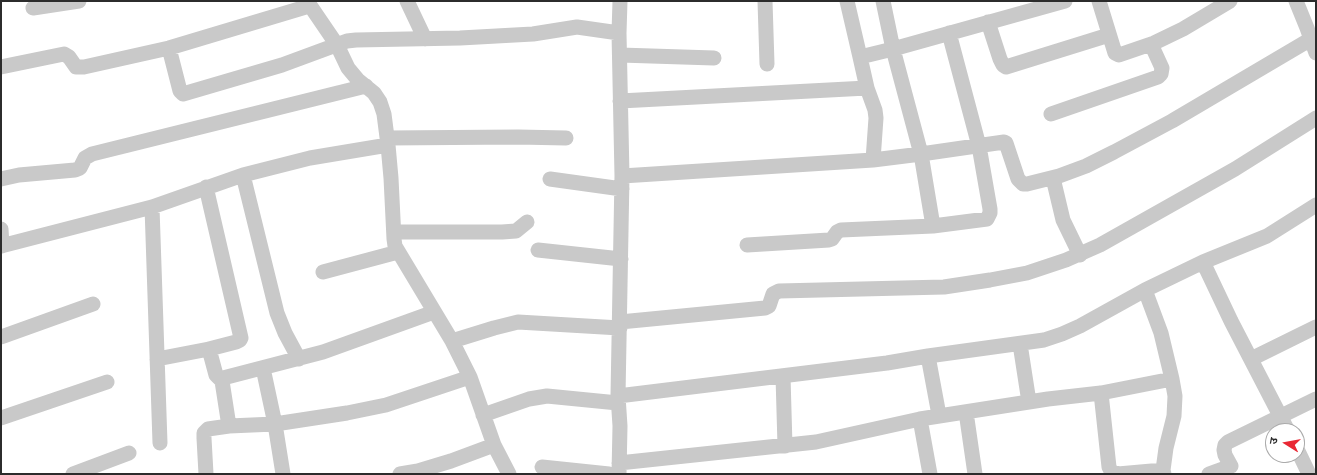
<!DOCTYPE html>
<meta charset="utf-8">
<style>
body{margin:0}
#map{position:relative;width:1317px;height:475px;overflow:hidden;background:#fff;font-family:"Nunito Sans","Noto Sans Devanagari",sans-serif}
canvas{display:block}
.frame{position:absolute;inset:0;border:2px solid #2c2c2c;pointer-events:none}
.north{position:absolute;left:1265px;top:423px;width:40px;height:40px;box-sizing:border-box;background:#fff;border:1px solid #ababab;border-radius:50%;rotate:281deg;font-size:11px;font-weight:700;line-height:16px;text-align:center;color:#2c2c2c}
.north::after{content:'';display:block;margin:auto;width:14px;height:18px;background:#e92834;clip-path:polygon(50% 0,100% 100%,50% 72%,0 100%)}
</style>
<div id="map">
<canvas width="1317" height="475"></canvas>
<div class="frame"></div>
<div class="north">उ</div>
</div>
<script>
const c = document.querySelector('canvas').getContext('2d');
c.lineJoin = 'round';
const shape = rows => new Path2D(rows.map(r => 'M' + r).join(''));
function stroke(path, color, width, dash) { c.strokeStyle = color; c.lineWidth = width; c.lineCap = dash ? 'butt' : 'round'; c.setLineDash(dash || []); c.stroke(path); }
const minor = shape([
 [307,1,337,45,348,68,358,80,374,93,380,102,384,114,388,145,391,178,394,239,395,246,452,341,470,377,494,445,509,474],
 [407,1,425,39],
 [765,1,767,64],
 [847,1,860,57],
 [883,1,893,49,1065,1],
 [1099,1,1115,53,1119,55,1154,43,1183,29,1230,1],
 [1296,1,1307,28,1316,53],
 [33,8,79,1],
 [988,22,1000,59,1003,65,1006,67,1109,35],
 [169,48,180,91,183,94,282,65,347,41,356,40,460,38,533,34,577,27,619,33],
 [620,55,714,58],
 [1,67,64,54,69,57,76,67,84,67,169,48,309,6],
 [620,101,867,88],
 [1051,114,1158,77,1161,74,1162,68,1151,44],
 [387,138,518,137,566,138],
 [873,160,876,118,875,110,867,88,860,57,893,49,921,154,1004,142,1006,143,1018,179,1023,184,1027,184,1059,176,1086,166,1114,152,1172,121,1311,39],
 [243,175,277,313,285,333,299,359],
 [622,176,873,160,921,154,933,226],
 [1053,178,1063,220,1080,255],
 [1,179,19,175,75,170,80,168,85,158,92,154,366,86],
 [550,179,622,189],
 [152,207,160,443],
 [1,229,2,246],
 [394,232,502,232,516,231,527,222],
 [747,245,829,240,832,239,837,232,841,230,933,226,987,219,990,213,990,209,979,146,949,33],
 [1,246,152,207,243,175,310,158,388,145],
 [538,250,621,259],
 [1203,262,1231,321,1288,431],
 [323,272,398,252],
 [620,322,765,308,769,306,773,294,779,291,944,287,990,280,1027,273,1066,260,1100,245,1235,169,1316,118],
 [1,337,93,304],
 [452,341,494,328,518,322,620,328],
 [1020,344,1029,402],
 [209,349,216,375,222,381],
 [928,356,939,415],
 [157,359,209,349,236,342,240,340,241,338,206,187],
 [1251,359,1316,327],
 [263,368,275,424,283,474],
 [783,376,785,446],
 [1101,393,1109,467,1111,471,1118,474,1163,470],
 [618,396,887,363,928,356,1044,340,1062,334,1080,326,1145,290,1203,262,1267,236,1316,205],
 [966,412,975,474],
 [483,415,529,399,547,396,618,403],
 [1,418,107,382],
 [920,419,930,474],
 [229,426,222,381,223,378,323,352,434,312],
 [1297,449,1309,474],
 [619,463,816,442,920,419,1048,399,1101,393,1172,379,1161,333,1145,290],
 [542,467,609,474],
 [73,474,129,453],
 [206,474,204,438,204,433,208,429,229,426,275,424,347,413,386,405,470,377],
 [400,474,418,471,451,461,494,445],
 [619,474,620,426,618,396,622,176,619,33,620,1],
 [1164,474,1163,470,1166,448,1174,416,1175,396,1172,379],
 [1209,474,1231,466,1225,455,1224,450,1225,445,1228,442,1316,399]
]);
stroke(minor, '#c9c9c9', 15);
</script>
